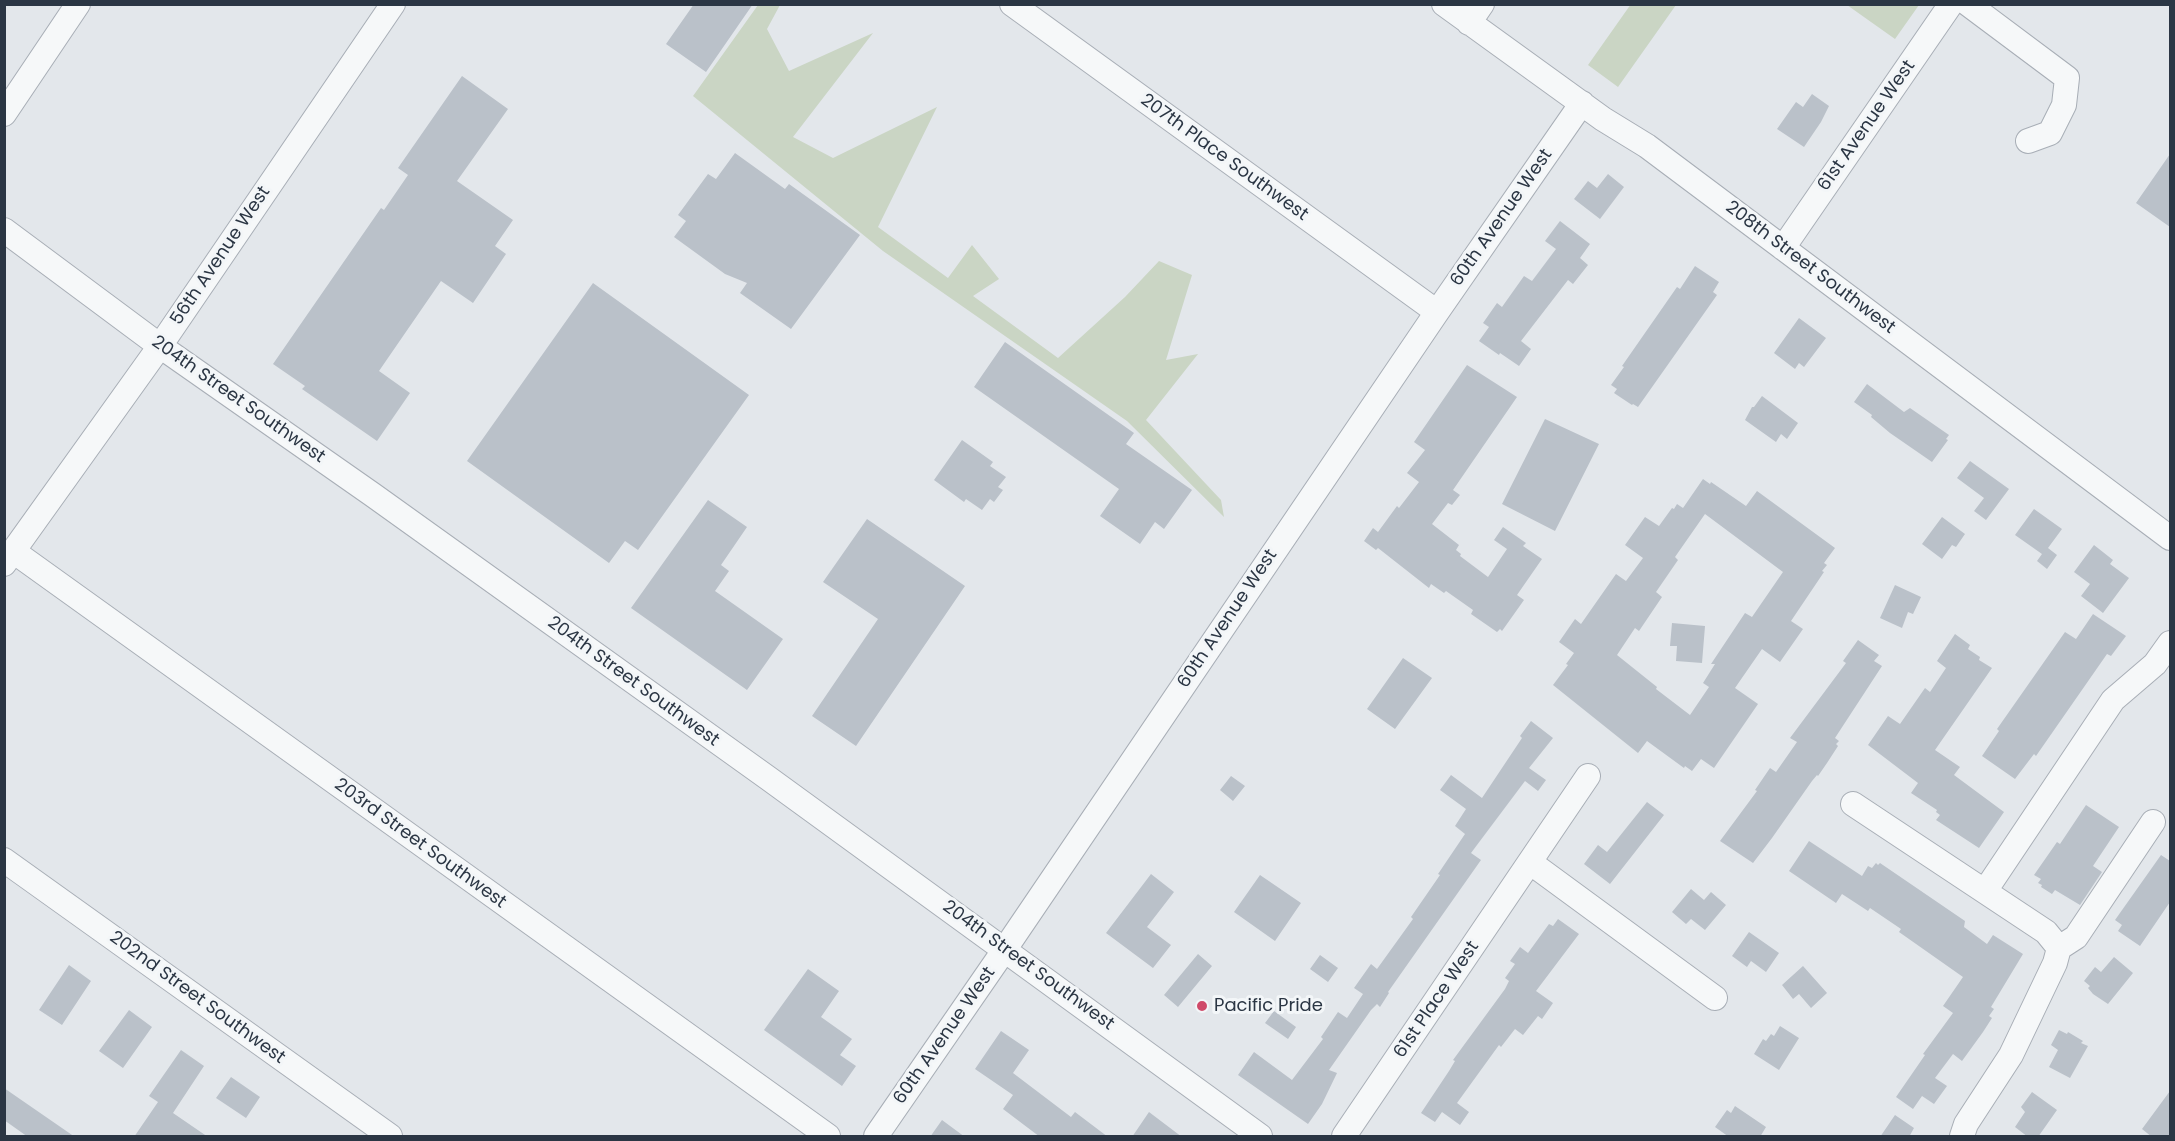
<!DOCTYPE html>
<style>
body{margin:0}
#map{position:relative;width:2175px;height:1141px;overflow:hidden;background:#e3e7eb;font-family:Poppins,sans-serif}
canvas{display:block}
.frame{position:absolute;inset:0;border:6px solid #2b3644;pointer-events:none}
</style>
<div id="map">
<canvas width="2175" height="1141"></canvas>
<div class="frame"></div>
</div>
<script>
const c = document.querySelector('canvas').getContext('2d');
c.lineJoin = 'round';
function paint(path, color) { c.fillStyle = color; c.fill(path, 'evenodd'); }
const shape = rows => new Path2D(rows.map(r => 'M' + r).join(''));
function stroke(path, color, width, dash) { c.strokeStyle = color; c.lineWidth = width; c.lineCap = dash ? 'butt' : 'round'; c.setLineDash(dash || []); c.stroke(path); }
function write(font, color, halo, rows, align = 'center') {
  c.font = font + ' Poppins,sans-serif'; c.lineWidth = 6; c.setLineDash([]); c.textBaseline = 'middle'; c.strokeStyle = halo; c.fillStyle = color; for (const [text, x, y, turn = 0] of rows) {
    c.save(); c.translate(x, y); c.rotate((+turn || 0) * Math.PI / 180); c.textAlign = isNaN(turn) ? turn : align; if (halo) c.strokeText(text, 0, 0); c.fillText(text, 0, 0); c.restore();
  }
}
const green = shape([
 [1631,4,1676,5,1618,87,1588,65],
 [758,5,780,5,767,29,789,71,873,33,793,137,833,158,937,107,878,227,948,278,972,245,999,279,973,296,1058,358,1125,297,1159,261,1192,275,1166,360,1198,354,1146,420,1221,500,1224,517,1127,421,883,251,693,96],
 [1847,5,1919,5,1895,39]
]);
const building = shape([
 [694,4,753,4,706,72,666,44],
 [462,76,508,109,457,181,513,220,495,246,506,254,473,303,441,281,379,371,410,393,377,441,302,389,305,386,273,364,381,208,384,210,408,175,398,168],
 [1812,94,1829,106,1821,122,1804,147,1777,129,1796,102,1803,107],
 [735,153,785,189,789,184,860,235,791,329,740,293,747,283,725,274,674,237,686,221,678,215,708,174,716,179],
 [2170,154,2170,227,2136,203],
 [1608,174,1624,187,1600,219,1574,199,1588,181,1597,188],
 [1560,221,1590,244,1580,258,1588,265,1573,284,1568,280,1521,341,1531,349,1519,366,1500,353,1499,355,1479,341,1489,327,1483,323,1497,303,1502,307,1524,276,1532,281,1556,249,1545,241],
 [1695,266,1719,282,1713,292,1717,295,1638,407,1633,404,1632,405,1614,393,1617,389,1611,385,1624,367,1622,366,1677,287,1680,289],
 [593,283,749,395,638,550,625,541,609,563,467,461],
 [1799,318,1826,338,1804,367,1799,363,1795,369,1774,353],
 [1005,342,1134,433,1126,444,1192,490,1164,529,1155,522,1140,544,1100,516,1119,489,974,387],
 [1467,365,1517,397,1453,490,1460,495,1452,505,1448,503,1432,524,1459,545,1456,550,1461,554,1460,556,1488,577,1507,549,1494,540,1503,527,1526,543,1523,546,1542,559,1517,595,1524,600,1502,631,1500,629,1497,632,1471,614,1473,610,1446,591,1444,593,1431,584,1429,588,1378,548,1376,550,1364,541,1373,528,1378,532,1397,506,1399,508,1419,482,1407,473,1425,450,1414,442],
 [1867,384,1904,412,1910,408,1949,435,1946,439,1948,440,1932,462,1890,433,1871,417,1872,415,1854,402],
 [1762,396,1798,423,1787,439,1781,434,1776,442,1745,420,1752,407,1754,407],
 [1545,419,1599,444,1555,531,1502,504],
 [962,440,993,462,990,466,1006,477,998,487,1003,490,994,502,990,499,982,510,966,499,964,502,934,480],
 [1970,461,2009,489,1986,520,1974,511,1984,498,1957,478],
 [1703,479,1710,484,1711,482,1746,506,1757,491,1835,548,1824,563,1827,565,1822,571,1824,572,1791,621,1803,629,1780,662,1762,649,1735,688,1758,704,1714,768,1701,759,1692,771,1685,766,1684,768,1647,741,1638,753,1553,685,1568,665,1566,664,1574,653,1559,642,1575,619,1581,624,1616,574,1626,581,1643,558,1625,545,1645,517,1659,526,1672,508,1674,509,1677,504,1683,508],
 [1705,514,1783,572,1752,617,1745,613,1711,664,1715,664,1703,683,1709,687,1690,715,1656,689,1657,687,1617,655,1635,628,1639,631,1662,597,1656,592,1678,560,1675,557],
 [708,500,747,527,721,565,729,571,715,591,783,639,747,690,631,608],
 [2034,509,2062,529,2048,548,2057,555,2047,569,2037,561,2042,554,2015,535],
 [1942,517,1965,534,1956,547,1952,545,1942,559,1922,544],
 [867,519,965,586,856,746,812,716,878,619,823,582],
 [2094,545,2113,560,2110,564,2129,578,2103,613,2081,596,2090,584,2074,572],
 [1895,585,1921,597,1913,614,1908,612,1902,628,1880,618],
 [2093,614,2126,636,2111,656,2107,654,2036,756,2034,754,2015,779,1982,756,1999,731,1997,729,2065,632,2076,639],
 [1672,623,1705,626,1702,663,1676,661,1677,646,1670,646],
 [1955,634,1970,645,1968,649,1980,657,1979,660,1992,668,1935,750,1960,767,1954,775,2004,812,1979,848,1936,820,1940,815,1936,812,1937,810,1911,793,1918,783,1868,745,1888,716,1900,724,1925,688,1930,692,1946,668,1937,661],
 [1858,640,1879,655,1874,661,1882,666,1835,738,1839,741,1836,744,1838,746,1827,763,1818,776,1817,775,1812,781,1772,838,1753,863,1720,841,1757,791,1755,790,1770,768,1776,772,1797,742,1790,738,1846,663,1843,661],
 [1403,658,1432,678,1395,729,1367,709],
 [1531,721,1553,738,1529,768,1546,780,1538,791,1525,781,1471,853,1481,860,1388,992,1389,993,1380,1007,1377,1004,1371,1010,1329,1070,1337,1073,1322,1104,1308,1124,1238,1075,1254,1052,1292,1080,1323,1039,1321,1037,1338,1012,1347,1018,1363,994,1354,988,1371,964,1377,969,1413,919,1411,917,1440,875,1438,874,1465,834,1455,826,1466,809,1440,790,1451,775,1482,798,1522,738,1520,736],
 [1231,776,1245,786,1233,801,1220,790],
 [1647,802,1664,815,1610,884,1584,864,1598,845,1607,852],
 [2086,805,2119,827,2093,866,2102,872,2080,905,2055,890,2052,894,2041,887,2042,885,2038,883,2041,879,2034,875,2057,842,2060,844],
 [1809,841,1862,876,1868,866,1872,868,1876,863,1878,865,1880,863,1965,921,1964,927,1987,944,1993,935,2023,954,1991,1007,1994,1009,1989,1016,1992,1018,1983,1032,1962,1061,1953,1054,1935,1078,1947,1086,1934,1104,1922,1096,1913,1109,1896,1097,1925,1055,1923,1054,1953,1013,1943,1006,1963,977,1899,932,1901,929,1870,908,1868,911,1842,894,1836,903,1789,871],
 [2161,855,2170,861,2170,902,2140,946,2118,931,2122,925,2115,920],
 [1151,874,1174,892,1147,927,1171,945,1153,968,1106,933],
 [1260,875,1301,903,1275,941,1234,912],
 [1691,889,1704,900,1711,892,1726,905,1705,930,1691,919,1686,924,1672,912],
 [1558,919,1579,934,1536,991,1553,1003,1542,1019,1538,1016,1523,1035,1515,1029,1501,1047,1499,1045,1457,1103,1469,1112,1460,1125,1442,1112,1435,1122,1421,1113,1449,1071,1455,1061,1453,1060,1505,989,1509,981,1505,978,1515,964,1510,961,1520,947,1528,953,1549,924,1553,926],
 [1749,932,1779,953,1766,972,1751,961,1747,967,1732,956],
 [1198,954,1212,966,1178,1007,1164,995],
 [1320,955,1338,968,1328,982,1310,969],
 [2114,957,2133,973,2108,1004,2093,994,2088,988,2090,986,2084,981,2095,967,2101,972],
 [69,965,91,981,62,1025,39,1010],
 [1803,966,1827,993,1811,1008,1799,994,1793,999,1782,985],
 [808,969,839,991,821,1017,852,1039,840,1055,856,1066,842,1086,764,1030],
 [129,1010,152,1027,123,1068,99,1051],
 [1274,1011,1296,1027,1288,1039,1265,1023],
 [1780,1026,1799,1038,1779,1070,1754,1054,1763,1039,1766,1041,1771,1034,1774,1036],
 [2059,1030,2067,1034,2068,1032,2083,1041,2081,1043,2088,1046,2070,1078,2049,1067,2058,1050,2051,1045],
 [1001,1031,1029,1050,1013,1073,1071,1117,1075,1112,1108,1137,1040,1137,1003,1109,1013,1095,975,1069],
 [181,1050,204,1066,173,1113,208,1137,134,1137,158,1102,149,1096],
 [231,1077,260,1097,246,1118,216,1098],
 [4,1088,75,1137,28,1137,4,1120],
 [2170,1091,2170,1137,2152,1137,2142,1129],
 [2032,1092,2057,1110,2038,1137,2028,1137,2015,1127,2025,1112,2021,1107],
 [1735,1106,1766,1127,1760,1137,1729,1137,1715,1127,1727,1110,1731,1113],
 [1149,1112,1182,1137,1132,1137],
 [1895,1115,1914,1128,1909,1137,1880,1137],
 [942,1120,965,1137,930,1137]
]);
const minor = shape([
 [1012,4,1437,312],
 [1444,4,1603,119,1647,146,2170,538],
 [1968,4,2067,78,2064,105,2050,133,2028,141],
 [1469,23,1482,4],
 [4,114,78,4],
 [4,230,160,346,373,495,768,778,1260,1136],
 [1783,248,1951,4],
 [13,551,828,1136],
 [4,564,160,346,393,4],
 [1853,804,2046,932,2059,948],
 [4,860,390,1136],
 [1531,863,1715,998],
 [1985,891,2113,700,2155,664,2170,643],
 [2059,948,2076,937,2153,822],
 [876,1136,1005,949,1437,312,1582,103],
 [1344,1136,1588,776],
 [1962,1136,1966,1124,2011,1055,2055,963,2059,948]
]);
const markers = [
 [1202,1006,6,"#cf4a69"]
];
const streetNames = [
 ["61st Avenue West",1867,126,-55],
 ["207th Place Southwest",1224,158,36],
 ["60th Avenue West",1502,218,-55],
 ["56th Avenue West",221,256,-56],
 ["208th Street Southwest",1810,268,37],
 ["204th Street Southwest",238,400,35],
 ["60th Avenue West",1228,619,-56],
 ["204th Street Southwest",633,682,36],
 ["203rd Street Southwest",420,844,36],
 ["204th Street Southwest",1028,966,36],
 ["202nd Street Southwest",197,998,36],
 ["61st Place West",1437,1000,-56],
 ["60th Avenue West",945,1036,-55]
];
const poiNames = [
 ["Pacific Pride",1214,1006]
];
paint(green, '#cad5c4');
paint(building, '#bac1c9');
stroke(minor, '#a8aeb6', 26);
stroke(minor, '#f6f8f9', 24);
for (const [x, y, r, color] of markers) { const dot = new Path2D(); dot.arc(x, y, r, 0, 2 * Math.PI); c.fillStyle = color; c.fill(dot); stroke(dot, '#f3f6f8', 2); }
write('18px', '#2b3644', '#f3f6f8', streetNames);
write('18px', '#2b3644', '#f3f6f8', poiNames, 'left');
</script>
